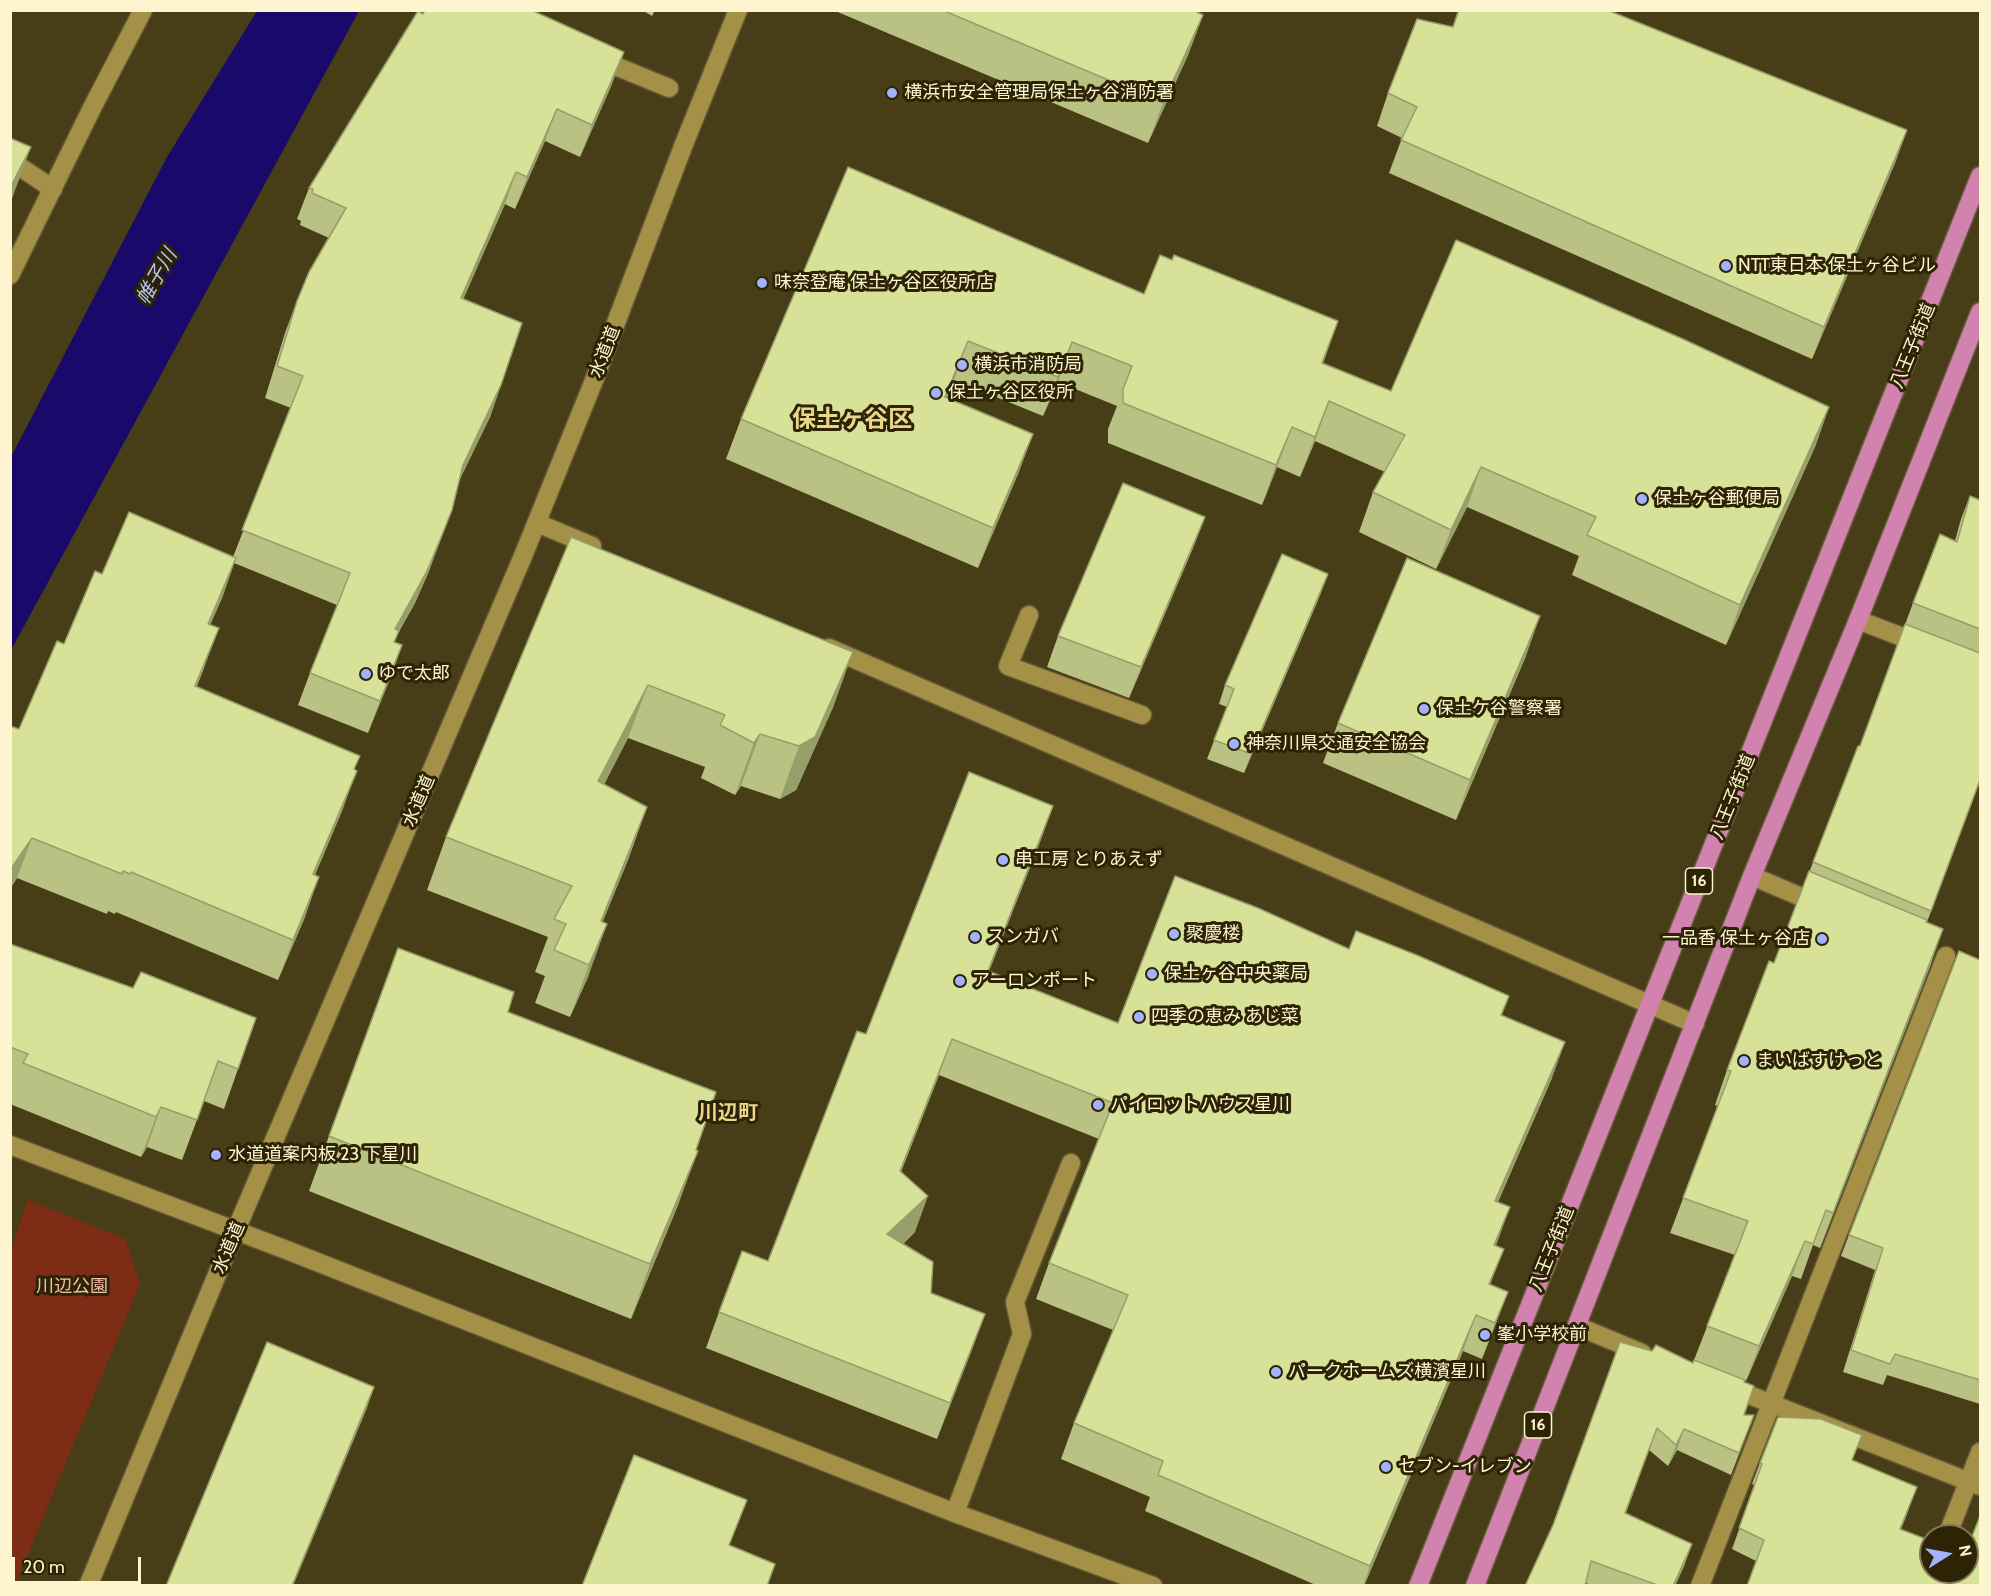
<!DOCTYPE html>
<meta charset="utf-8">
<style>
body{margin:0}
#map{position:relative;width:1991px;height:1596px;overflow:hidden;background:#473d16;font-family:Cabin,sans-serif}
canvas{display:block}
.frame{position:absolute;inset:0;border:12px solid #fef5d0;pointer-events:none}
.north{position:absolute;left:1919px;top:1524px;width:60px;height:60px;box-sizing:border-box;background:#2c2405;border:2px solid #807856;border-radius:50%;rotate:79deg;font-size:16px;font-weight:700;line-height:24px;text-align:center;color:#fef5d0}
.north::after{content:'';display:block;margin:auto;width:21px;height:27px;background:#a3b2fd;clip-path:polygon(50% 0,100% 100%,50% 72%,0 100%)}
.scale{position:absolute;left:12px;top:1557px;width:129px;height:27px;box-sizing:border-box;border:3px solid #fef5d0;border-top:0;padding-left:8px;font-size:18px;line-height:21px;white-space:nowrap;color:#fef5d0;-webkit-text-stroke:4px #2c2405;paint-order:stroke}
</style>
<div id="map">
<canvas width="1991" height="1596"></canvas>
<div class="frame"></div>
<div class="north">N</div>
<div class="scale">20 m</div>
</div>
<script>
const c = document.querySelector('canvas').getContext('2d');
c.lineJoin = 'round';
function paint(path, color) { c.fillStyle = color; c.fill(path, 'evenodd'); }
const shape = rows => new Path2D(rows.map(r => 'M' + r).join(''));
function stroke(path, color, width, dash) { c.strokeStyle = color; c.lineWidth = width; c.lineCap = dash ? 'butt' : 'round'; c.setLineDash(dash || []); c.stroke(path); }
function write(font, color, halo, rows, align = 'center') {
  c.font = font + ' Cabin,"Noto Sans JP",sans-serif'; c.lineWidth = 6; c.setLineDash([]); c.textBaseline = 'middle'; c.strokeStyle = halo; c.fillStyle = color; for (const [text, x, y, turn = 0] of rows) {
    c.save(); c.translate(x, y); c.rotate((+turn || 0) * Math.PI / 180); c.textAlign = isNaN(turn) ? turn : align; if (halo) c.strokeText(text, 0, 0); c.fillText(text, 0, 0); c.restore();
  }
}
const green = shape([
 [28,1200,125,1239,140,1284,15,1585,11,1586,11,1249]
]);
const water = shape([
 [257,11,359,11,11,650,11,457,167,157]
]);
const service = shape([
 [955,1513,1022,1334,1015,1302,1071,1163]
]);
const pedestrian = shape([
 [596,58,669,88],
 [23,169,53,189],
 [10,275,93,106,143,10],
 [1029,615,1008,666,1142,715]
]);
const minor = shape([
 [1858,620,1923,645],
 [1752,876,1820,905],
 [1577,1326,1642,1353],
 [1729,1387,1980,1486],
 [1947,1536,1980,1452],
 [1700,1586,1946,956]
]);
const tertiary = shape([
 [537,523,592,546],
 [829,648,1695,1024],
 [10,1145,284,1249,955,1513,1153,1586],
 [88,1586,219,1270,523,556,595,378,684,144,738,10]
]);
const trunk = shape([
 [1418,1586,1980,176],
 [1475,1586,1752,876,1858,620,1980,312]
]);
const wall = shape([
 [642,10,655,10,652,16],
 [833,10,1193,10,1203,15,1188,55,1148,143],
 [1458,10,1607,10,1907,130,1895,163,1812,359,1389,173,1402,138,1377,126,1388,93,1453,26],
 [423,14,612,84,580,157,545,141,515,209,505,204,463,299,501,385,490,417,459,481,429,571,415,603,397,635,395,642,402,645,368,733,298,705,310,673,337,605,234,563,222,598,210,624,204,668,197,686,355,770,342,811,315,875,305,917,278,980,116,912,115,914,108,911,107,914,17,878,10,889,10,726,19,729,102,574,233,557,291,408,265,398,285,333,297,301,329,238,300,225,301,221,297,219,309,188],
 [848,167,1144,294,1323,363,1391,391,1829,407,1815,447,1726,645,1572,575,1579,556,1467,507,1436,569,1359,532,1373,492,1385,472,1315,441,1300,477,1277,467,1262,505,1108,443,1108,429,1117,406,1058,382,1043,416,954,380,947,398,1033,434,1018,474,978,568,726,459,741,419],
 [1970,496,1980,500,1980,781,1927,922,1931,964,1820,1248,1813,1245,1801,1279,1792,1276,1746,1381,1745,1381,1744,1382,1744,1415,1754,1415,1731,1475,1677,1450,1668,1466,1649,1450,1626,1513,1692,1544,1684,1566,1675,1586,1593,1586,1586,1583,1525,1586,1694,1360,1735,1255,1670,1233,1718,1106,1715,1105,1727,1070,1774,963,1858,746,1860,746,1913,603,1955,541,1961,519],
 [1205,517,1193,548,1129,698,1047,667,1058,636],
 [571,537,834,705,796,790,780,799,741,786,735,795,701,778,705,767,628,738,604,784,647,807,628,860,602,922,588,977,570,1017,535,1003,545,976,535,972,548,937,427,890,446,837],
 [1321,593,1244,773,1207,759,1227,707,1219,704,1225,685],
 [1526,656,1456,820,1323,763,1338,723],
 [1053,806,1040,842,989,971,1118,1023,1349,949,1509,996,1502,1015,1552,1078,1498,1202,1496,1246,1490,1285,1508,1292,1494,1328,1482,1359,1463,1351,1364,1586,1318,1586,1145,1511,1150,1497,1061,1459,1074,1423,1113,1330,1036,1299,1049,1263,1099,1139,939,1075,901,1172,915,1232,903,1244,931,1293,985,1314,937,1439,706,1348,719,1312,768,1261,866,1034],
 [10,944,238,1069,224,1109,204,1101,182,1160,147,1147,141,1157,10,1104,10,1098,12,1093,10,1093],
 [1980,960,1980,1404,1887,1375,1883,1385,1843,1372,1875,1270,1841,1256,1849,1235],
 [508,1012,696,1150,678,1205,631,1319,309,1191,329,1136],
 [1853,1461,1909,1509,1901,1529,1926,1563,1925,1567,1928,1572,1937,1576,1967,1572,1980,1586,1756,1561,1732,1549,1755,1485,1752,1484,1760,1463]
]);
const shadedWall = shape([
 [1203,15,1188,55,1148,143,1163,103],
 [624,52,612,84,580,157,592,125],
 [557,109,545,141,515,209,527,177],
 [1907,130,1895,163,1812,359,1824,327],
 [31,147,10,204,10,188],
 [516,172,505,204,450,330,461,298],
 [1338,321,1324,361,1307,403,1322,363],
 [968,341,954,380,931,437,945,397],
 [1072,342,1058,382,1043,416,1058,377],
 [501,385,490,417,451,497,463,465],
 [1329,401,1315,441,1300,477,1315,437],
 [1829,407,1815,447,1726,645,1740,605],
 [1292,427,1277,467,1262,505,1276,465],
 [1033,434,1018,474,978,568,993,528],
 [1481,467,1467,507,1436,569,1451,530],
 [452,510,429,571,415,603,397,635,395,629],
 [1205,517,1193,548,1129,698,1141,667],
 [236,558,222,598,194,663,208,624],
 [1328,574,1321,593,1244,773,1251,754],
 [1540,616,1526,656,1456,820,1470,780],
 [219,628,204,668,180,726,195,686],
 [402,645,391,677,368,733,380,701],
 [853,652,834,705,796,790,780,799,799,746],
 [648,685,628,738,579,834,598,781],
 [760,734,741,786,735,795,754,743],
 [357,771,342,811,298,914,313,874],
 [1053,806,1040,842,975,1007,988,971],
 [647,807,628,860,586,963,601,921],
 [32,838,17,878,10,889,10,870],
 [319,877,305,917,278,980,293,940],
 [607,924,588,977,570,1017,589,965],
 [1943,929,1931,964,1820,1248,1833,1213],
 [952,1039,939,1075,887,1207,900,1171],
 [1565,1042,1552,1078,1482,1237,1495,1201],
 [161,1107,147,1147,141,1157,156,1117],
 [698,1151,678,1205,631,1319,650,1264],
 [928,1196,915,1232,874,1270,887,1234],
 [1510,1207,1497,1243,1481,1281,1494,1245],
 [1805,1241,1792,1276,1746,1381,1759,1346],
 [1504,1249,1490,1285,1489,1284],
 [1508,1292,1494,1328,1482,1359,1495,1323],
 [985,1314,972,1350,937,1439,950,1403],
 [1476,1315,1463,1351,1364,1586,1363,1586,1370,1566],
 [374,1387,367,1408,293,1586,292,1586],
 [1684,1429,1677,1450,1668,1466,1676,1445],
 [1692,1544,1684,1566,1675,1586,1673,1586],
 [1931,1546,1931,1550,1926,1563,1922,1568]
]);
const building = shape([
 [425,10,531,10,624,52,592,125,557,109,527,177,516,172,461,298,522,323,501,385,463,465,452,510,440,540,427,571,395,629,399,631,394,642,402,645,380,701,310,673,350,573,242,530,303,376,277,366,297,301,309,272,346,208,312,193,313,189,309,188,418,11,423,14,425,10],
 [942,10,1193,10,1203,15,1163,103,942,10],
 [1459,10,1607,10,1907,130,1824,327,1401,140,1417,107,1388,93,1417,19,1453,27,1459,10],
 [10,138,31,147,10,188,10,138],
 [848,167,1144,294,1160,255,1172,260,1174,255,1338,321,1322,363,1391,391,1456,240,1683,339,1829,407,1740,605,1587,535,1596,517,1481,467,1451,530,1373,492,1405,435,1329,401,1315,437,1292,427,1276,465,1123,403,1123,389,1132,366,1072,342,1058,377,968,341,945,397,1033,434,993,528,741,419,848,167],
 [1123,483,1205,517,1141,667,1058,636,1123,483],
 [1970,496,1980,500,1980,629,1913,603,1940,534,1957,542,1970,496],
 [129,512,236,558,208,624,219,628,195,686,360,756,354,769,357,771,313,874,319,877,293,940,131,872,130,874,123,871,122,874,32,838,10,870,10,726,19,729,57,641,64,644,95,571,102,574,129,512],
 [571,537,853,652,815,737,799,746,760,734,754,743,720,725,725,715,648,685,598,781,647,807,601,921,607,924,589,965,554,950,566,924,554,919,572,886,446,837,571,537],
 [1282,554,1328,574,1251,754,1214,740,1234,689,1225,685,1282,554],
 [1407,558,1540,616,1470,780,1338,723,1407,558],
 [1905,624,1980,653,1980,780,1931,911,1813,862,1858,746,1860,746,1905,624],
 [969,772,1053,806,988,971,1118,1023,1175,876,1258,908,1349,949,1356,931,1419,956,1509,996,1501,1015,1565,1042,1495,1201,1510,1207,1494,1245,1504,1249,1489,1284,1508,1292,1495,1323,1476,1315,1370,1566,1158,1475,1163,1461,1074,1423,1128,1295,1049,1263,1113,1103,952,1039,900,1171,928,1196,887,1234,933,1262,931,1293,985,1314,950,1403,719,1312,742,1251,768,1261,857,1031,866,1034,969,772],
 [1809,871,1927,920,1926,922,1943,929,1833,1213,1826,1210,1813,1244,1805,1241,1759,1346,1707,1326,1748,1221,1683,1198,1731,1071,1727,1070,1769,961,1774,963,1809,871],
 [10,944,133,988,141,972,256,1018,238,1069,218,1061,197,1120,161,1107,156,1117,23,1063,28,1054,10,1047,10,944],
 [398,948,514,992,508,1012,716,1092,696,1150,698,1151,650,1264,329,1136,398,948],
 [1959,951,1980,960,1980,1380,1895,1354,1890,1364,1851,1350,1883,1248,1849,1235,1959,951],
 [267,1342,374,1387,292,1586,166,1586,267,1342],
 [1620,1342,1652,1351,1656,1345,1693,1363,1694,1360,1745,1380,1744,1382,1754,1386,1744,1415,1754,1415,1739,1453,1684,1429,1676,1445,1657,1428,1625,1513,1692,1544,1673,1586,1660,1586,1591,1561,1585,1586,1525,1586,1553,1525,1620,1342],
 [1778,1417,1821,1419,1862,1435,1852,1460,1917,1487,1900,1529,1931,1541,1931,1546,1925,1561,1925,1567,1928,1572,1937,1576,1944,1572,1967,1572,1967,1549,1980,1516,1980,1586,1747,1586,1764,1540,1739,1528,1762,1464,1760,1463,1778,1417],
 [634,1455,747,1500,729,1545,775,1564,767,1586,582,1586,634,1455]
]);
const markers = [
 [892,93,6,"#a3b2fd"],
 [1726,266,6,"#a3b2fd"],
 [762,283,6,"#a3b2fd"],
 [962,365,6,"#a3b2fd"],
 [936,393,6,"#a3b2fd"],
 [1642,499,6,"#a3b2fd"],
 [366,674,6,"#a3b2fd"],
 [1424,709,6,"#a3b2fd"],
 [1234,744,6,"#a3b2fd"],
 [1003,860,6,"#a3b2fd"],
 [1174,934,6,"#a3b2fd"],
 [975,937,6,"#a3b2fd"],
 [1822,939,6,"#a3b2fd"],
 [1152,974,6,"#a3b2fd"],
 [960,981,6,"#a3b2fd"],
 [1139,1017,6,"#a3b2fd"],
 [1744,1061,6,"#a3b2fd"],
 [1098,1105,6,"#a3b2fd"],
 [216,1155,6,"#a3b2fd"],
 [1485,1335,6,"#a3b2fd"],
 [1276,1372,6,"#a3b2fd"],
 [1386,1467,6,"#a3b2fd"]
];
const shields = [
 [1699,881,27],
 [1538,1425,27]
];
const shieldNames = [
 ["16",1699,881],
 ["16",1538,1425]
];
const poiNames = [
 ["横浜市安全管理局保土ヶ谷消防署",904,93],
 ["NTT東日本 保土ヶ谷ビル",1738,266],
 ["味奈登庵 保土ヶ谷区役所店",774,283],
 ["横浜市消防局",974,365],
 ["保土ヶ谷区役所",948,393],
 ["保土ヶ谷郵便局",1654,499],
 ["ゆで太郎",378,674],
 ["保土ケ谷警察署",1436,709],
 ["神奈川県交通安全協会",1246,744],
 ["串工房 とりあえず",1015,860],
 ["聚慶楼",1186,934],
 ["スンガバ",987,937],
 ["一品香 保土ヶ谷店",1810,939,"right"],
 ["保土ヶ谷中央薬局",1164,974],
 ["アーロンポート",972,981],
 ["四季の恵み あじ菜",1151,1017],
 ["まいばすけっと",1756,1061],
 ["パイロットハウス星川",1110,1105],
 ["水道道案内板 23 下星川",228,1155],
 ["峯小学校前",1497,1335],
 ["パークホームズ横濱星川",1288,1372],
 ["セブン-イレブン",1398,1467]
];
const streetNames = [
 ["八王子街道",1913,346,-68],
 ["水道道",605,352,-69],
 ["八王子街道",1733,797,-68],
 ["水道道",419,801,-67],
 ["水道道",229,1248,-67],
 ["八王子街道",1552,1249,-68]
];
const parkNames = [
 ["川辺公園",72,1287]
];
const waterNames = [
 ["帷子川",157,277,-60]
];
const neighbourhoodNames = [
 ["川辺町",728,1113]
];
const districtNames = [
 ["保土ヶ谷区",852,420]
];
paint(green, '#7f2c17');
paint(water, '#18096b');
stroke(service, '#645a36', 21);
stroke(pedestrian, '#645a36', 21);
stroke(minor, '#645a36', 21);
stroke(tertiary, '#645a36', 21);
stroke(trunk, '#645a36', 21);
stroke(service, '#a49147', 18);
stroke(pedestrian, '#a49147', 18);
stroke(minor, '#a49147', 18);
stroke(tertiary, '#a49147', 18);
stroke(trunk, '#d182af', 18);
paint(wall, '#b9c282');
paint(shadedWall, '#969e6a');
paint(building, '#d7e197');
stroke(building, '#969e6a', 1.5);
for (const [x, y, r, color] of markers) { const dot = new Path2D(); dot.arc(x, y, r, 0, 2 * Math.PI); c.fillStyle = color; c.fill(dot); stroke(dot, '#2c2405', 2); }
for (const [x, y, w] of shields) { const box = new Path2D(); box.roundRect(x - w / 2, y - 13, w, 26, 4.5); c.fillStyle = '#2c2405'; c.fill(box); stroke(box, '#fef5d0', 1.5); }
write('bold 16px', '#fef5d0', null, shieldNames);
write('18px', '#fef5d0', '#2c2405', poiNames, 'left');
write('18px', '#fef5d0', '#2c2405', streetNames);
write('18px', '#f9bdae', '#2c2405', parkNames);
write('italic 20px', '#b9c4f7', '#2c2405', waterNames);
write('bold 20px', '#ead68b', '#2c2405', neighbourhoodNames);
write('bold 24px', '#ead68b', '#2c2405', districtNames);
</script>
